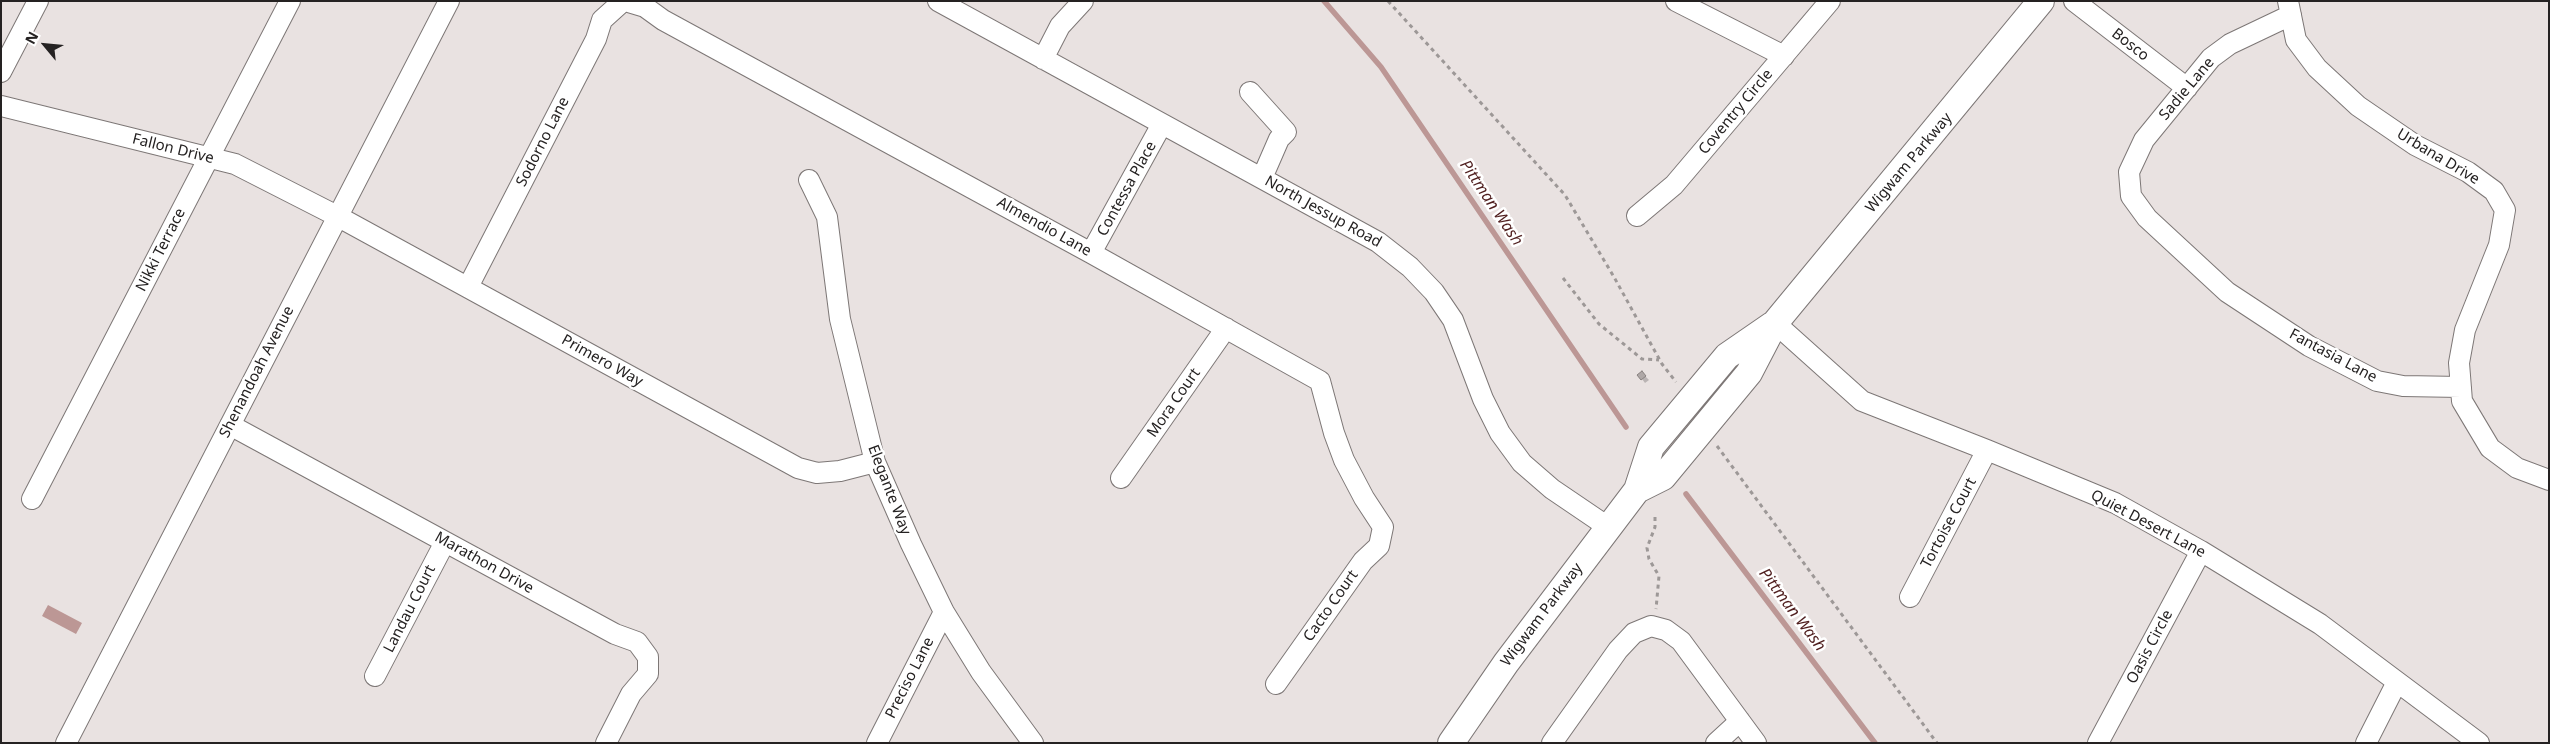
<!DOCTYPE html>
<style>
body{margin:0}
#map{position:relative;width:2550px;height:744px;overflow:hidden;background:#e9e2e1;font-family:"Noto Sans",sans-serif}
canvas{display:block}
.frame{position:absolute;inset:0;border:2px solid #252222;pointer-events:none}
.north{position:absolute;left:20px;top:20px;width:50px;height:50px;-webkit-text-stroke:4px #fff;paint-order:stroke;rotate:298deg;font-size:14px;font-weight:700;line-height:20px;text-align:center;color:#252222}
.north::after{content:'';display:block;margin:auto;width:18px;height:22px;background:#252222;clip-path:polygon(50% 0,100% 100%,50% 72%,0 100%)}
</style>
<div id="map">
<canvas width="2550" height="744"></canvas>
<div class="frame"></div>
<div class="north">N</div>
</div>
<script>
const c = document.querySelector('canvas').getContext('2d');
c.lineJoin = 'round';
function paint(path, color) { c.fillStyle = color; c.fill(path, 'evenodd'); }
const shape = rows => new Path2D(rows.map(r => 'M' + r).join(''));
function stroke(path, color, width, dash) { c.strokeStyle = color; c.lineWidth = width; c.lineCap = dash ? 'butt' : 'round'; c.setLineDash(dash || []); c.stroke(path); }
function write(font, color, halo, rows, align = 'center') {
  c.font = font + ' "Noto Sans",sans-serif'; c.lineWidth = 5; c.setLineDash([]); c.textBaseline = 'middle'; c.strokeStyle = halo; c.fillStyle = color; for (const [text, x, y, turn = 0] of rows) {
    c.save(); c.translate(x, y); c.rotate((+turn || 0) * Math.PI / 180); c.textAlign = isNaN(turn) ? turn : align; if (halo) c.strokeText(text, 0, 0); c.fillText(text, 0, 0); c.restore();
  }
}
const water = shape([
 [48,605,82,623,76,634,42,616]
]);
const shadow = shape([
 [1639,375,1645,376,1649,380,1645,383]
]);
const stream = shape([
 [1324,1,1381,67,1626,427],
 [1686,494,1875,743]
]);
const building = shape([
 [1642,371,1646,376,1641,380,1637,375,1642,371]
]);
const path = shape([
 [1388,1,1565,195,1614,277,1662,364,1676,382],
 [1563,278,1599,324,1642,359,1659,360],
 [1717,446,1937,743],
 [1655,517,1655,527,1647,548,1649,559,1659,576,1656,609]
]);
const minor = shape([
 [625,1,645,7,663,20,1091,253,1320,381,1334,433,1344,460,1364,498,1383,527,1379,546,1363,561,1276,684],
 [938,1,1378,242,1410,267,1434,292,1453,320,1483,399,1500,433,1522,463,1552,489,1608,527],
 [1676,1,1784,56],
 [2074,1,2187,88],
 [2288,1,2296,40,2317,68,2358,106,2415,145,2468,172,2494,191,2505,210,2499,245,2465,330,2459,363,2462,401,2490,448,2517,468,2549,480],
 [2291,15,2230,44,2211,58,2144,140,2129,172,2131,196,2147,218,2227,292,2309,346,2377,381,2403,386,2461,387],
 [1043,59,1060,26,1083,1],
 [1,72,38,1],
 [1250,92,1286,132,1279,139,1262,178],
 [1,106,235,164,337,216,798,468,817,473,840,471,875,462],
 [809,180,827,217,840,319,875,462,911,544,944,612,981,672,1033,743],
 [1637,216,1674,185,1830,1],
 [1091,253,1162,124],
 [468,287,596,39,602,20,623,1],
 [1775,323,1862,401,1987,450,2115,503,2201,551,2320,624,2479,743],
 [230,425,615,634,637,642,648,657,648,674,631,694,606,743],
 [1121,478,1226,328],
 [32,499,290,1],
 [1910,597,1987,450],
 [375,676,445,542],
 [66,743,449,1],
 [877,743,944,612],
 [1552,743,1618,650,1634,633,1651,626,1666,630,1681,641,1756,743],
 [1716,743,1740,721],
 [2098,743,2201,551],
 [2366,743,2397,682]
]);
const major = shape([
 [1637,490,1663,477,1749,373,1775,323,2041,1],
 [1451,743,1506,663,1637,490,1651,447,1727,356,1772,325]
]);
const streetNames = [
 ["Bosco",2130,45,38],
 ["Sadie Lane",2187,89,-50],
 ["Coventry Circle",1736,112,-50],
 ["Sodorno Lane",543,142,-63],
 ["Fallon Drive",173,149,14],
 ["Urbana Drive",2438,157,31],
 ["Wigwam Parkway",1909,163,-50],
 ["Contessa Place",1127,189,-61],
 ["North Jessup Road",1323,212,29],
 ["Almendio Lane",1044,227,29],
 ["Nikki Terrace",161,250,-63],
 ["Fantasia Lane",2333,356,28],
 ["Primero Way",602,361,29],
 ["Shenandoah Avenue",257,372,-63],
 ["Mora Court",1174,403,-55],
 ["Elegante Way",889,490,69],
 ["Tortoise Court",1949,523,-62],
 ["Quiet Desert Lane",2148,524,28],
 ["Marathon Drive",484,563,29],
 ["Cacto Court",1331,606,-55],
 ["Landau Court",410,609,-63],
 ["Wigwam Parkway",1542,615,-53],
 ["Oasis Circle",2150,647,-62],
 ["Preciso Lane",910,678,-63]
];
const waterNames = [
 ["Pittman Wash",1491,203,56],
 ["Pittman Wash",1792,610,53]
];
paint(water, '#bc9795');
paint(shadow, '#0003');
stroke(stream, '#bc9795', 5.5);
paint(building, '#afa8a7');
stroke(building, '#87807f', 1);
stroke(minor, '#7d7776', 22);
stroke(major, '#7d7776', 28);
stroke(path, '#9d9897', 3, [4, 4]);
stroke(minor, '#fff', 20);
stroke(major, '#fff', 26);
write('15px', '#252222', '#fff', streetNames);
write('italic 16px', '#4f1e1e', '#fff', waterNames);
</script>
